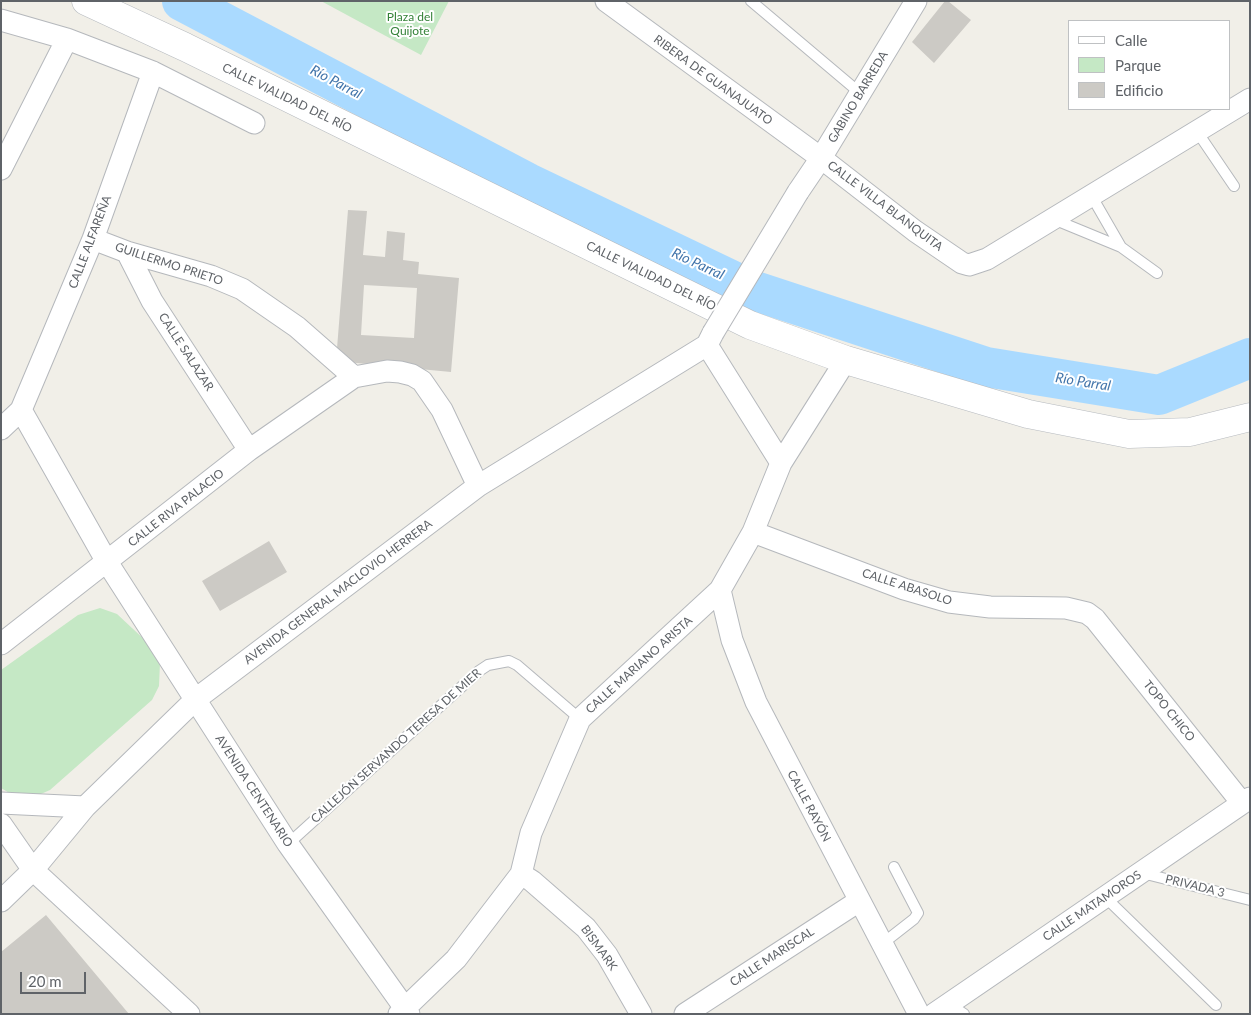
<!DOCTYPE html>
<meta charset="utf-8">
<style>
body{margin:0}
#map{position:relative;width:1251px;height:1015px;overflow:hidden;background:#f1efe8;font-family:Lato,sans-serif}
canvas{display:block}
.frame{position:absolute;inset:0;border:2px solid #5f6368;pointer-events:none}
.legend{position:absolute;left:1068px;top:20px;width:162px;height:90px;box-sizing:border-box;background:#fff;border:1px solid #bfc1c3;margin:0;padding:6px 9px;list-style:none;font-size:15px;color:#5f6368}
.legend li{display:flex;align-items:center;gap:10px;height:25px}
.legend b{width:25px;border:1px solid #bfc1c3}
.scale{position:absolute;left:20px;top:972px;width:66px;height:22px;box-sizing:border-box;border:2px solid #5f6368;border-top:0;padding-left:6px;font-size:15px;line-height:18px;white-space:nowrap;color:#5f6368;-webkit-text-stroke:4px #fff;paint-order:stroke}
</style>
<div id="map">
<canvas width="1251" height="1015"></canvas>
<div class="frame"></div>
<ul class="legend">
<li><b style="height:6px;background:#fff"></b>Calle</li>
<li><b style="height:14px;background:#c5e8c5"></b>Parque</li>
<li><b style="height:14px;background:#cccac5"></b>Edificio</li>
</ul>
<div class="scale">20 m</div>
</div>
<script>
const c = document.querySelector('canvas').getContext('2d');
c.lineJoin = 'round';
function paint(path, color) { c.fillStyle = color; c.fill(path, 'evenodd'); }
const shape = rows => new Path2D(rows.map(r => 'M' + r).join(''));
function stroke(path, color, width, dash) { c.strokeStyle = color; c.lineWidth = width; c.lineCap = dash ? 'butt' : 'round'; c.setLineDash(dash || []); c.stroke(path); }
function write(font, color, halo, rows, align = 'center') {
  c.font = font + ' Lato,sans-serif'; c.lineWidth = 4; c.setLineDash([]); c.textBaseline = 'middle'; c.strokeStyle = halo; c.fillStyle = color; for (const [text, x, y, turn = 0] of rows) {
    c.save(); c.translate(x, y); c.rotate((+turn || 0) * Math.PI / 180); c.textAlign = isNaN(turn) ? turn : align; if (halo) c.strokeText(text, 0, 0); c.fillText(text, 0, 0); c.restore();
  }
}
const green = shape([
 [321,1,449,1,421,55],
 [100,608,117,614,147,642,160,663,159,686,152,700,50,790,34,797,18,798,1,788,1,670,78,615]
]);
const river = shape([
 [182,1,528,183,752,290,986,367,1159,395,1250,358]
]);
const building = shape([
 [945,1,948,1,971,20,934,63,912,42],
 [348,210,367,211,363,255,385,257,387,231,405,233,403,260,419,262,418,274,459,278,451,372,336,361],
 [364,285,417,288,414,338,361,335],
 [269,541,287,572,220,611,202,581],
 [46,915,129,1014,1,1014,1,952]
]);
const lane = shape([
 [751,1,860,93],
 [1196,130,1234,186],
 [1053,219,1121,247,1091,195],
 [1121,247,1157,273],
 [288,844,479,671,488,665,509,661,517,665,580,719],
 [1142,873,1250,900],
 [1105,897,1216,1005],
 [882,944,914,919,918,913,894,867],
 [949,1004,964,1014]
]);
const street = shape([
 [606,1,821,158,915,231,962,263,969,265,987,259,1250,99],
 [1,20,67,39,153,72,254,123],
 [1,169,67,39],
 [798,192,821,158,916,1],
 [93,239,127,252,211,276,242,289,297,327,354,377],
 [127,252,152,301,249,450],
 [707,345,781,463],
 [21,410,107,562,288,844,409,1014],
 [1,429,21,410,93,239,153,72],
 [753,532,904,589,949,602,990,607,1066,608,1087,613,1095,619,1242,803],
 [720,590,732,640,756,702,919,1014],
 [1,644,249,450,354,377,387,371,400,372,412,375,422,381,442,410,478,486],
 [1,803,85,807],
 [1,824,33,870,189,1014],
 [521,874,532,881,586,928,607,955,641,1014],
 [1,901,33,870,85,807,196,699,478,486,707,345,713,333],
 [399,1014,456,959,521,874,531,833,580,719,720,590,753,532,781,463,846,360],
 [685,1014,859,901],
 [934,1014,1250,798]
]);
const secondary = shape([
 [86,1,185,47,750,325,846,360,1028,414,1129,434,1190,432,1250,417]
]);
const streetBridge = shape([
 [713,333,798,192]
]);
const parkNames = [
 ["Plaza del",410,17],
 ["Quijote",410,31]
];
const streetNames = [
 ["RIBERA DE GUANAJUATO",713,80,36],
 ["GABINO BARREDA",858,97,-59],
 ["CALLE VIALIDAD DEL RÍO",287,98,26],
 ["CALLE VILLA BLANQUITA",885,206,37],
 ["CALLE ALFAREÑA",90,242,-69],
 ["GUILLERMO PRIETO",169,264,18],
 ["CALLE VIALIDAD DEL RÍO",651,276,26],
 ["CALLE SALAZAR",186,352,57],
 ["CALLE RIVA PALACIO",176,508,-38],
 ["CALLE ABASOLO",907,587,18],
 ["AVENIDA GENERAL MACLOVIO HERRERA",338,592,-37],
 ["CALLE MARIANO ARISTA",639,665,-42],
 ["TOPO CHICO",1169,711,51],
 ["CALLEJÓN SERVANDO TERESA DE MIER",396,746,-42],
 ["AVENIDA CENTENARIO",254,791,57],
 ["CALLE RAYÓN",809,806,62],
 ["PRIVADA 3",1195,886,14],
 ["CALLE MATAMOROS",1092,906,-34],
 ["BISMARK",599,948,54],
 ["CALLE MARISCAL",772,957,-33]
];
const waterNames = [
 ["Río Parral",336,82,28],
 ["Río Parral",698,264,25],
 ["Río Parral",1083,382,9]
];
paint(green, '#c5e8c5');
stroke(river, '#aadaff', 40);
paint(building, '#cccac5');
stroke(lane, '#b5b8bc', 12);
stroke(street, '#b5b8bc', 23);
stroke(secondary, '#b6babf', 29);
stroke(lane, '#fff', 10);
stroke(street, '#fff', 21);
stroke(secondary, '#fff', 28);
stroke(streetBridge, '#b5b8bc', 23, []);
stroke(streetBridge, '#fff', 21);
write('12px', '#348238', '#fff', parkNames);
write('12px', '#5f6368', '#fff', streetNames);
write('italic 14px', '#4174aa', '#fff', waterNames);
</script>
